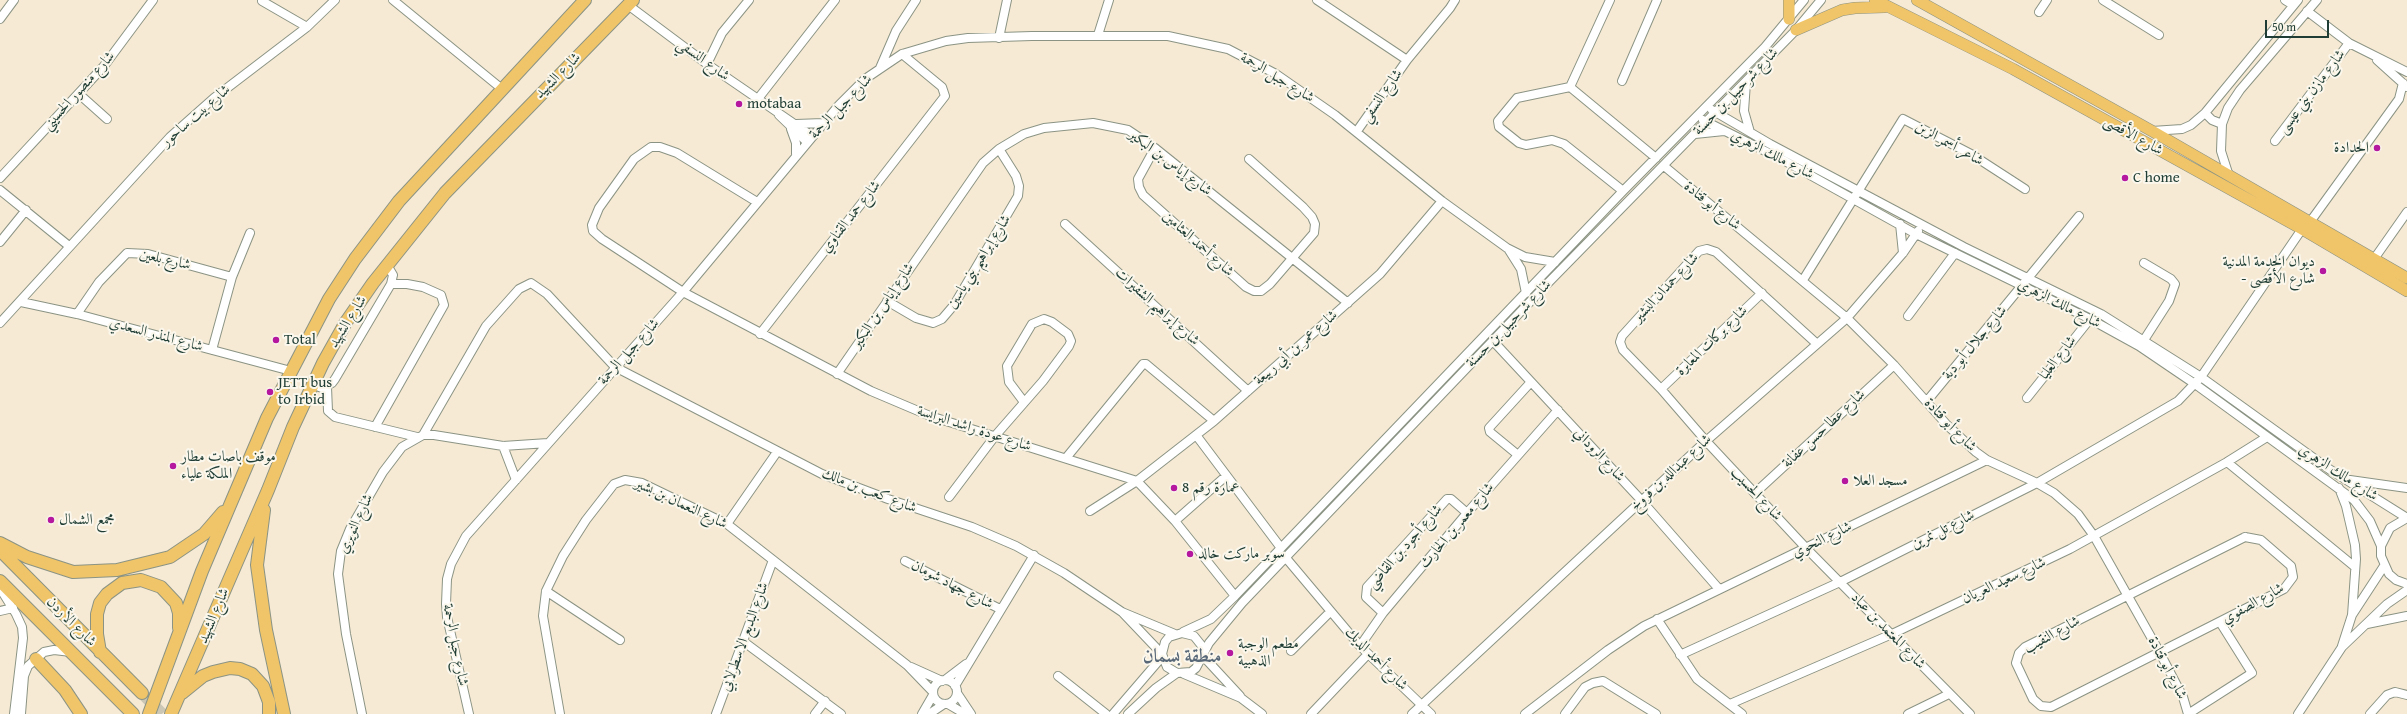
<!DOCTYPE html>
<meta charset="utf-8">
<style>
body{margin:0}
#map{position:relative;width:2407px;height:714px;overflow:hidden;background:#f7ead5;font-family:"Gentium Book Plus",serif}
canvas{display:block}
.scale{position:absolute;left:2265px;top:20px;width:64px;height:18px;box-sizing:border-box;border:2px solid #1f3d34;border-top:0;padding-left:5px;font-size:12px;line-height:14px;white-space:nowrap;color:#1f3d34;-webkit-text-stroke:3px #fbf7ec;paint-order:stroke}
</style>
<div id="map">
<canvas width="2407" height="714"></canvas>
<div class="scale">50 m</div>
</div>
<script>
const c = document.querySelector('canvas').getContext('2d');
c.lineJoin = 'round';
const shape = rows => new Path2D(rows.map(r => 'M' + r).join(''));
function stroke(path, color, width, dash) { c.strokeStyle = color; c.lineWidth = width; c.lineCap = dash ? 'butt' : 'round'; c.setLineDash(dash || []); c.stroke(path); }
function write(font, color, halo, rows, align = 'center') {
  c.font = font + ' "Gentium Book Plus",Amiri,serif'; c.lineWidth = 4; c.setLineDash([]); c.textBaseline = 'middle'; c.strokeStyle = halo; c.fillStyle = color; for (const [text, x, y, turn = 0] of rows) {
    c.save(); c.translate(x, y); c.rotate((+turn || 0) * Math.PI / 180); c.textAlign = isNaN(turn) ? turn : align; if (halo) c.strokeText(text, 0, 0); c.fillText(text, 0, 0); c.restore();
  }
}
const highwayTunnel = shape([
 [142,693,162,714]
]);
const minor = shape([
 [393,0,502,89],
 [1317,0,1407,60],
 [2103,0,2159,35],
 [2285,0,2293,5],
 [262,1,307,27],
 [628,5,707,64,812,136],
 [2307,11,2349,43,2407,72],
 [2039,12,2047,0],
 [0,19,14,0],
 [1098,35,1109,0],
 [999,38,1007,0],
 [2377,60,2407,87],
 [707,64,722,33,749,0],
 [880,68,896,31,916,0],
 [1622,81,1657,0],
 [1746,83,1744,111,1750,132],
 [1570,87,1610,0],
 [79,94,107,119],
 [757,100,835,0],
 [1712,110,1770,144,1964,247,2101,314,2201,377,2329,469,2407,518],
 [2205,113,2212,120,2222,124],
 [779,115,807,142],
 [1703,120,1783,160,1916,234,2090,319,2139,346,2195,384,2354,500,2370,521,2381,546],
 [796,124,823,123],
 [791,129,796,143,796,154],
 [1357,131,1407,60,1450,8,1455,0],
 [2152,131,2182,129,2191,125,2205,113,2298,0],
 [1695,134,1724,131],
 [2275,141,2349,43],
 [1155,148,1138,179,1139,187,1143,195,1246,287,1254,291,1261,291,1270,284,1314,233,1315,224,1312,217,1303,207,1249,159],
 [1664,166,1847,318,1894,365,1947,425,1976,452,1987,460,2037,483,2054,493,2078,514,2094,536,2160,653,2183,697,2188,714],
 [2229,176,2221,151,2222,124,2228,108,2240,90,2317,0],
 [0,178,104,66,153,0],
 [0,190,69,246],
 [1623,191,1564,144,1552,140,1526,145,1519,143,1499,127,1498,121,1517,98,1570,87,1656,158],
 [757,202,677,153,660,147,651,147,634,159,599,208,592,225,593,231,602,239,683,292,871,391,930,416,1137,481,1175,521,1235,596],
 [2310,222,2399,99,2403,83],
 [1065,224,1248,391],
 [1900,224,1903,253],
 [0,242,26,210],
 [1509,250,1521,269,1526,293],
 [2374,259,2407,212],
 [1803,280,1903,119,1971,154,2025,189],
 [887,301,916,318,933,323,942,319,954,305,1018,196,1019,186,1016,176,999,149],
 [21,302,77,314,291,371],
 [77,314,99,282,127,253,148,254,232,277],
 [1908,316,1955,253],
 [0,323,170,137,214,98,307,27,335,0],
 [760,334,945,96,942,87,902,54],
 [2144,340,2169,301,2175,284,2171,279,2144,263],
 [1493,341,1641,500,1719,589],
 [1816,343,1716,252,1707,249,1699,251,1622,336,1620,342,1623,350,1661,389,1706,441,1806,548,1970,714],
 [212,350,232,277,250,233],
 [837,374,983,163,999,149,1024,134,1044,128,1093,123,1128,130,1155,148,1348,303],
 [312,384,322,388,332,383,335,379,391,284,393,275,387,265],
 [327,387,328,411,335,417,417,437],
 [1661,389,1762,293],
 [2027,398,2090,319],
 [1927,401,2079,216],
 [375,427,444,305,441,295,423,287,407,284,391,284],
 [423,435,486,326,519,289,531,283,547,294,615,367,822,474,888,499,972,527,1016,546,1064,573,1122,612,1175,634],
 [1196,435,1281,548],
 [503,446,516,480],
 [1518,455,1490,432,1489,428,1531,382],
 [1066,458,1143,364,1146,364,1214,421],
 [2227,462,2355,567],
 [2350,480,2407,488],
 [2339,488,2346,506,2355,545,2356,559,2352,615],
 [1755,493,1894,365],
 [949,497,995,436,1043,381,1069,346,1071,341,1068,334,1052,322,1044,319,1032,324,1007,366,1009,382,1024,402],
 [1090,511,1137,481,1214,421,1380,274,1442,201],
 [2407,518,2390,528,2381,546,2381,556,2389,574,2396,580,2407,584],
 [1175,521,1226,476],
 [727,524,777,452],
 [2245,537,2261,540,2291,566,2293,577,2284,589,2051,707,2041,706,2033,699,2016,663,2019,653,2025,647,2245,537],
 [1286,558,1360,646,1431,714],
 [905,561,1000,609],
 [0,588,16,614,22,627,23,638,14,714],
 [546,591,620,640],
 [0,611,13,608],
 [1123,613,1162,654],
 [1383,613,1366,597,1367,587,1447,499,1451,499,1467,513],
 [1657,619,1697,679,1742,714],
 [2367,624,2407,616],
 [1183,632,1211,619,1235,596,1623,191,1765,47,1804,0],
 [744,642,841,714],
 [1360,646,1383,613,1467,513,1558,410],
 [2342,646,2352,615,2384,566],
 [1291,651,1330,612],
 [1203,653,1202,646,1194,636,1182,633,1169,637,1165,642,1162,654,1167,667,1177,673,1191,672,1196,668,1209,643,1242,603,1549,282,1796,30,1821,0],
 [1680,655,1840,582,2037,483,2178,401,2201,377,2302,229],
 [1203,656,1240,696],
 [911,667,942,681],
 [1184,674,1241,698,1262,714],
 [1058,676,1106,714],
 [945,680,966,664],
 '933 692a12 12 0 1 1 24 0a12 12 0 1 1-24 0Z',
 [955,686,1034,555],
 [957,693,971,714],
 [948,704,965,714],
 [1730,704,1892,634,2070,549,2227,462,2267,437],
 [21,714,24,676,28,666,44,652,54,650,71,652],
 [362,714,346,634,338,574,341,551,350,529,383,472,402,447,423,435,434,435,503,446,548,443],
 [469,714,447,617,446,604,447,579,451,564,466,536,683,292,839,105,865,79,902,54,946,41,968,38,1032,36,1168,36,1228,49,1276,74,1335,115,1442,201,1507,248,1525,257,1555,262],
 [560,714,543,616,546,591,563,556,586,520,614,484,625,480,642,483,727,524,907,665,933,692],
 [716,714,773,560],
 [815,714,825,701],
 [922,714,933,695],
 [929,714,944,704],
 [1113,714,1162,657],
 [1128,714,1156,688,1177,673],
 [1311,714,1368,654],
 [1412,714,1706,441,1847,318,1903,253,1918,231],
 [1525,714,1608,650,1644,626,1987,460],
 [1565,714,1585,687,1593,683,1603,681,1656,714],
 [1908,714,1949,694],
 [2188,714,2252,673,2220,622],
 [2298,714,2342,647,2387,604,2407,590],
 [2370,714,2387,695,2395,692,2407,695]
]);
const major = shape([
 [1789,0,1789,19],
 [1875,0,2013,69,2302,229,2407,291],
 [1917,0,2152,131,2407,278],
 [1796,30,1842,10,1855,8,1885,7]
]);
const highway = shape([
 [264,510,257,565,266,630,284,714],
 [0,543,27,557,73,572,117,570,170,557,204,534,223,512],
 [0,550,142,693],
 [0,581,133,714],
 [100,652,97,634,97,614,100,603,107,594,122,583,141,580,161,587,176,603,179,613,179,628],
 [36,659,65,690,81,714],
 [182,693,203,676,213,672,230,668,240,669,252,674,263,686,269,702,269,714],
 [149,714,202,571,267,418,329,299,355,259,399,201,585,0],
 [171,714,268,490,293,427,323,363,346,322,373,283,445,193,633,0]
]);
const markers = [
 [739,104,4,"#b5179e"],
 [2377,148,4,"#b5179e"],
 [2125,178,4,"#b5179e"],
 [2323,271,4,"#b5179e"],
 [276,340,4,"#b5179e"],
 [270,392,4,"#b5179e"],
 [173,466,4,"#b5179e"],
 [1845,481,4,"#b5179e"],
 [1174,488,4,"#b5179e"],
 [51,520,4,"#b5179e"],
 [1190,554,4,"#b5179e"],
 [1230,653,4,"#b5179e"]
];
const streetNames = [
 ["شارع النسفي",703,60,36],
 ["شارع الشهيد",558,76,-45],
 ["شارع جبل الرحمة",1277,78,31],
 ["شارع منصور الحسيني",79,91,-48],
 ["شارع شرحبيل بن حسنة",1736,92,-46],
 ["شارع مازن بني عيسى",2312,92,-53],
 ["شارع النسفي",1382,96,-55],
 ["شارع جبل الرحمة",841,107,-46],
 ["شارع بيت ساحور",196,116,-41],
 ["شارع الأقصى",2133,136,29],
 ["شاعر أسمر الزبن",1949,144,29],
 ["شارع مالك الزهري",1772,155,27],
 ["شارع إياس بن البكير",1170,163,37],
 ["شارع أبو قتادة",1712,206,39],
 ["شارع حمد القناوي",851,217,-52],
 ["شارع أحمد العثامين",1198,244,42],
 ["شارع بلعين",165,260,13],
 ["شارع إبراهيم بني ياسين",979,262,-58],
 ["شارع حمدان البشير",1666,288,-47],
 ["شارع مالك الزهري",2059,304,27],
 ["شارع إياس بن البكير",883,306,-56],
 ["شارع إبراهيم الشقيرات",1157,307,42],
 ["شارع الشهيد",348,322,-58],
 ["شارع شرحبيل بن حسنة",1509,324,-46],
 ["شارع المنذر السعدي",156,335,15],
 ["شارع بركات المعابرة",1712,341,-44],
 ["شارع جلال أبو دية",1975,343,-50],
 ["شارع عمر بن أبي ربيعة",1296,348,-41],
 ["شارع جبل الرحمة",629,352,-48],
 ["شارع العليا",2058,358,-52],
 ["شارع أبو قتادة",1950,425,46],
 ["شارع عودة راشد البرايسة",974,429,18],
 ["شارع عطا حسن عفانة",1824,429,-43],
 ["شارع الروداني",1599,455,47],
 ["شارع عبدالله بن فروخ",1671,473,-43],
 ["شارع مالك الزهري",2338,473,33],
 ["شارع كعب بن مالك",869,491,21],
 ["شارع الحسيب",1756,494,47],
 ["شارع النعمان بن بشير",681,504,25],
 ["شارع النويري",356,524,-65],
 ["شارع معمر بن الحارث",1457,526,-50],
 ["شارع تل نمرين",1943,530,-27],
 ["شارع النحوي",1822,540,-26],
 ["شارع أجود بن القاضي",1405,547,-49],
 ["شارع سعيد العريان",2004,581,-25],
 ["شارع جهاد شومان",952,585,27],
 ["شارع الصفوي",2253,604,-29],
 ["شارع الشهيد",214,616,-67],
 ["شارع الأردن",71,622,45],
 ["شارع المعتمد بن عباد",1888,631,46],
 ["شارع النقيب",2052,635,-29],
 ["شارع البديع الاسطرلابي",745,637,-70],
 ["شارع جبل الرحمة",455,645,79],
 ["شارع أحمد الديك",1376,659,45],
 ["شارع أبو قتادة",2167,668,63]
];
const poiNames = [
 ["motabaa",747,104],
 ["الحدادة",2369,148,"right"],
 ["C home",2133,178],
 ["ديوان الخدمة المدنية",2315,262,"right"],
 ["- شارع الأقصى",2315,279,"right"],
 ["Total",284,340],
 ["JETT bus",278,383],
 ["to Irbid",278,400],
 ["موقف باصات مطار",181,457],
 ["الملكة علياء",181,474],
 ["مسجد العلا",1853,481],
 ["عمارة رقم 8",1182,488],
 ["مجمع الشمال",59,520],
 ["سوبر ماركت خالد",1198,554],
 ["مطعم الوجبة",1238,644],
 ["الذهبية",1238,661]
];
const districtNames = [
 ["منطقة بسمان",1182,657]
];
stroke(highwayTunnel, '#ccc7b5', 12, [12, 6]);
stroke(minor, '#8b9484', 10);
stroke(major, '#8b9484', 12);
stroke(highway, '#8b9484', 14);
stroke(minor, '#fff', 8);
stroke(major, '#f0c469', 11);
stroke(highway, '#f0c469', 12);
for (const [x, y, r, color] of markers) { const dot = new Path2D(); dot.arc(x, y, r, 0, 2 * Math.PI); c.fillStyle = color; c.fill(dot); stroke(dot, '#fbf7ec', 1.5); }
write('15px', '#1f3d34', '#fbf7ec', streetNames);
write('15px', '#1f3d34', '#fbf7ec', poiNames, 'left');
write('bold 19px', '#586878', '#fbf7ec', districtNames);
</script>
